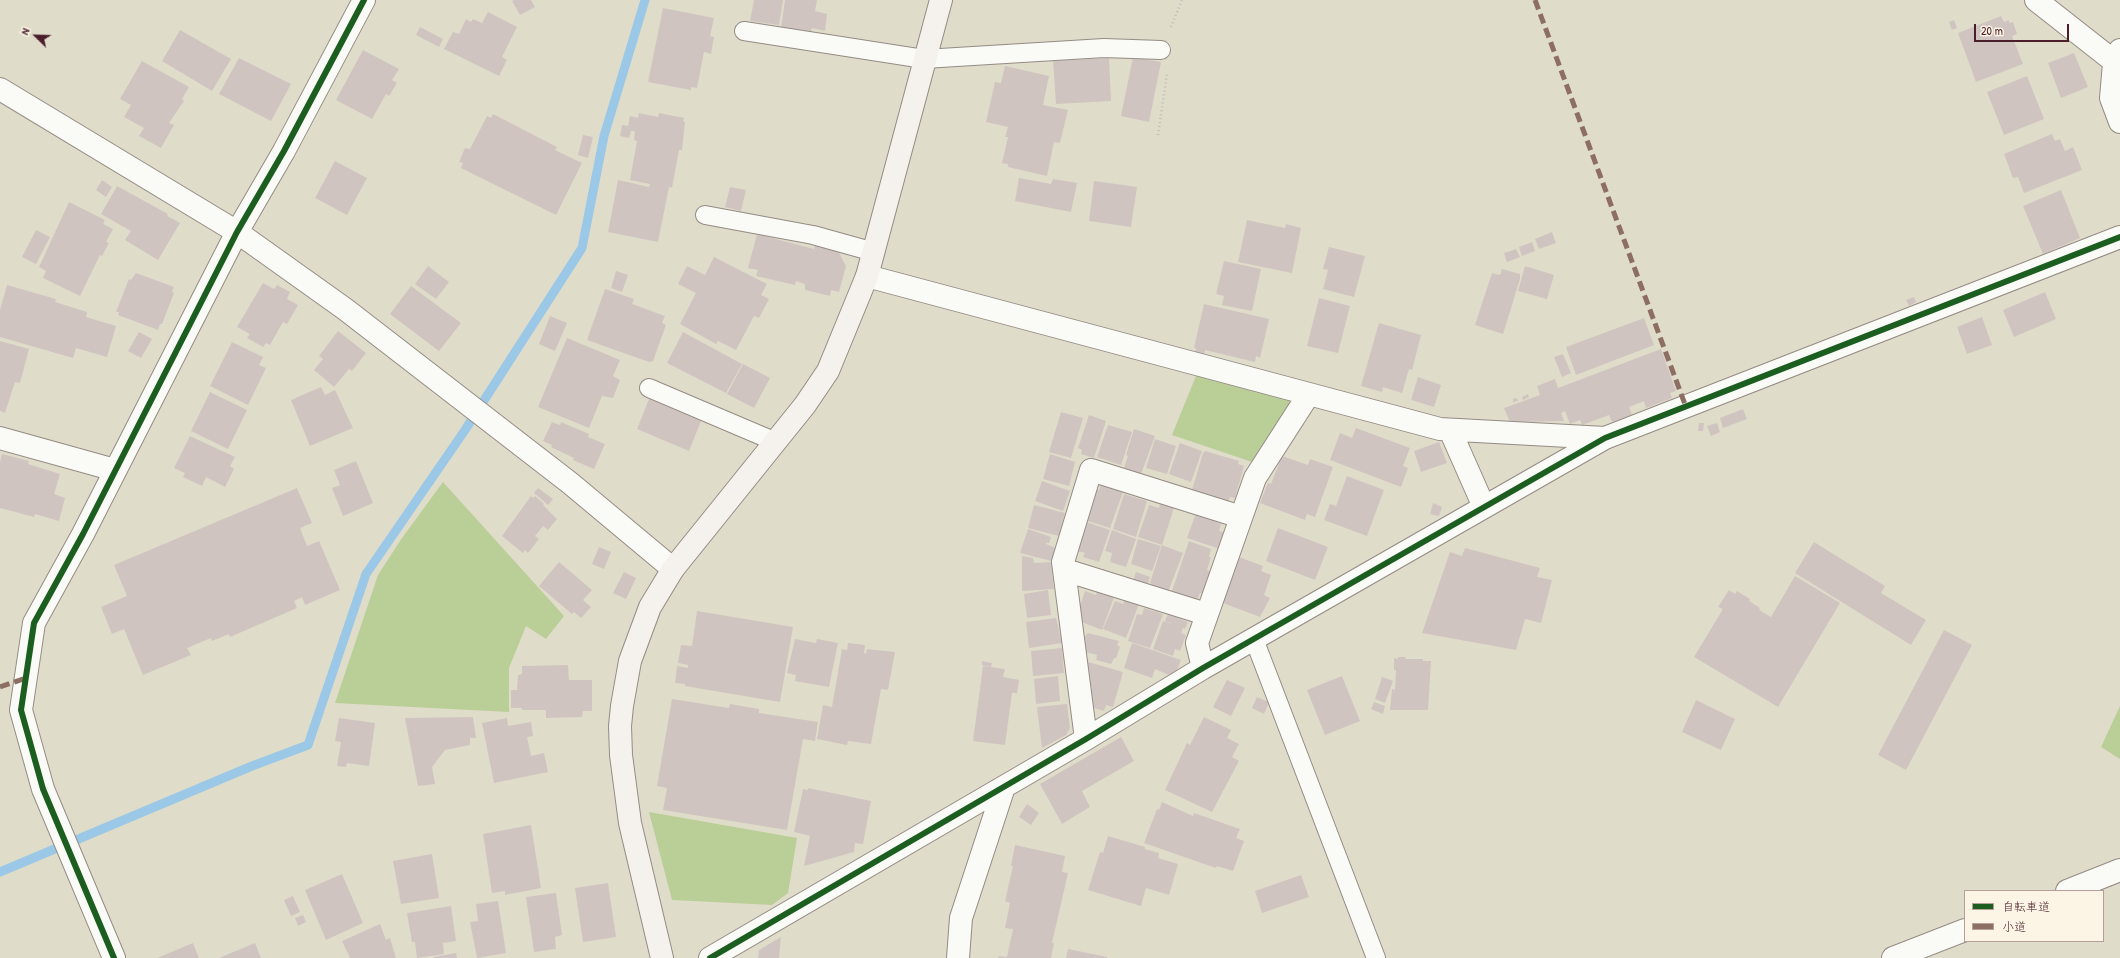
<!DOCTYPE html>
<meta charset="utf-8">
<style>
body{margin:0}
#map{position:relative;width:2120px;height:958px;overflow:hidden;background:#e0dcca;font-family:"Patrick Hand","Klee One",sans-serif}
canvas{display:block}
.legend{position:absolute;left:1964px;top:890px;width:140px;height:52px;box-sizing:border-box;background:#fcf5e5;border:1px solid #b59f9b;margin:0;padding:5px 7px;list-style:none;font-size:12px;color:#4a1f2b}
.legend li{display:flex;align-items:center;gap:8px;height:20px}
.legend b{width:20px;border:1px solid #b59f9b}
.north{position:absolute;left:16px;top:16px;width:40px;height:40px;-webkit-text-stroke:3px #fcf5e5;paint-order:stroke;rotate:293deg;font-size:11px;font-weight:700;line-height:16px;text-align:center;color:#4a1f2b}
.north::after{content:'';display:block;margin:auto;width:14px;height:18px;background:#4a1f2b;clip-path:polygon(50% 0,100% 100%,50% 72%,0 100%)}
.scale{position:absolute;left:1974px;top:24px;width:95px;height:18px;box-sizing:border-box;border:2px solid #4a1f2b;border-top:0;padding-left:5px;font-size:12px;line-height:14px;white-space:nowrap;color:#4a1f2b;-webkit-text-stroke:3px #fcf5e5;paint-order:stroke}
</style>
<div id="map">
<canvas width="2120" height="958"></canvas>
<ul class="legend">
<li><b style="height:5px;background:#1b5e20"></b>自転車道</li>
<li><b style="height:5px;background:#8d6e63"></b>小道</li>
</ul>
<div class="north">N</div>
<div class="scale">20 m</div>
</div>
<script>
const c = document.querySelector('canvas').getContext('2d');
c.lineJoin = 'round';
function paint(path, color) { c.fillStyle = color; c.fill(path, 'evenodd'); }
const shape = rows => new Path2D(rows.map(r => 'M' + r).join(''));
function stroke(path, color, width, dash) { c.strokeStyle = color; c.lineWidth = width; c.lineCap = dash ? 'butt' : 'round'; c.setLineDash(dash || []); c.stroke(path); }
const green = shape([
 [1198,371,1294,400,1258,464,1172,435],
 [443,482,564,616,546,639,526,626,509,668,509,712,335,703,378,575,402,538],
 [2120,706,2120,759,2101,747],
 [649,812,797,838,788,893,772,905,672,900]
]);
const stream = shape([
 [0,872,252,766,308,745,366,574,465,430,582,248,604,136,645,0]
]);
const building = shape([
 [514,0,531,0,535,7,520,15,512,1],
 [754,0,783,0,779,25,750,21],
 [785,0,817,0,815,11,827,14,825,31,812,28,811,33,781,28],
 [663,8,714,18,710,36,714,37,711,54,704,52,697,88,691,87,691,90,648,82],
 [488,12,517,27,502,57,507,60,499,76,444,49,453,32,459,34,466,19,471,22,473,19,482,23],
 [2001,16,2004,22,2009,20,2009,23,2013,22,2017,34,2012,36,2023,64,1976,82,1958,33],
 [1954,20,1957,28,1952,30,1949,22],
 [420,27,443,39,439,47,416,35],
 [180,30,231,59,212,91,162,61],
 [363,50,399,69,392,80,397,83,389,96,386,94,372,119,336,100],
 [2074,53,2088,87,2061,98,2048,63],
 [1133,57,1161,62,1149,122,1121,116],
 [239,58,291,84,271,121,219,94],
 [1109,58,1111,101,1056,104,1053,61],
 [142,61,189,87,182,99,184,101,169,123,174,125,161,148,139,136,144,128,124,117,131,105,120,99],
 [1005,66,1049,76,1043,105,1068,110,1060,143,1054,142,1047,176,1008,167,1008,164,1002,163,1008,137,1005,137,1008,127,986,122,995,82,1001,83],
 [2027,76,2044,119,2004,135,1987,92],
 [639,113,658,117,659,113,684,118,683,121,685,122,682,150,679,150,672,188,669,187,658,242,608,232,618,180,649,187,650,184,630,180,637,141,634,140,635,131,631,131,629,138,620,136,622,125,628,126,630,116,638,118],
 [493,114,557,147,555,150,582,163,556,215,461,168,463,163,459,162,465,148,470,149,487,116,491,118],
 [2052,134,2055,141,2060,139,2065,151,2073,147,2082,170,2024,193,2018,177,2013,178,2004,154],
 [583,135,593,137,588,158,578,155],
 [335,161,367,178,347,215,315,198],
 [1019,178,1051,184,1053,179,1077,183,1071,212,1015,201],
 [102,180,112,187,106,197,96,190],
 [1094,181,1137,187,1131,227,1089,221],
 [117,186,168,214,167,216,180,223,158,260,125,240,131,231,101,214],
 [730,187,746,190,741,211,725,207],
 [2061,190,2080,238,2043,254,2023,206],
 [69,202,105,220,103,224,113,229,106,242,109,243,102,256,100,255,80,296,43,278,46,271,39,267],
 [1247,220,1285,228,1286,224,1301,228,1292,273,1238,262],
 [36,230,50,237,36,264,22,257],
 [1552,232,1556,243,1539,249,1535,239],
 [757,234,814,249,815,245,838,251,846,266,839,292,831,290,830,296,805,290,805,284,796,281,795,285,756,276,758,270,748,268],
 [1532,242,1535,251,1522,256,1519,247],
 [1329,247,1365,256,1354,297,1323,289,1328,270,1323,269],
 [1516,249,1520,257,1507,262,1504,253],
 [714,257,767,284,761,295,769,299,759,318,754,316,736,350,718,341,716,344,680,324,696,293,678,284,687,266,705,275],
 [1224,261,1261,269,1252,311,1222,305,1224,296,1216,294],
 [428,266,449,282,436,299,415,284],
 [1525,266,1554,275,1547,299,1518,291],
 [1502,269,1520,274,1520,279,1503,334,1475,325,1492,273,1500,275],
 [616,271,628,275,622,292,611,288],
 [136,273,174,287,172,292,174,293,162,324,160,324,158,330,118,315,119,312,116,312,129,279,131,280],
 [263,283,274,289,277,285,290,292,287,299,298,305,287,324,283,322,270,345,266,343,263,347,247,338,250,334,237,327],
 [7,285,56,299,55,302,87,312,86,317,116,326,107,357,76,348,73,358,0,337,0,310],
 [411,286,461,323,439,351,390,314],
 [605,289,634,299,632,304,665,316,662,323,666,325,653,361,649,362,587,340],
 [2045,292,2056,319,2014,337,2003,310],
 [1914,297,1916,302,1909,306,1906,300],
 [1319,298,1350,306,1338,353,1307,346],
 [1204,304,1269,319,1260,358,1256,356,1255,362,1205,350,1204,355,1195,353,1196,348,1194,348],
 [550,316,567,323,555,351,539,344],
 [1982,317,1992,345,1967,354,1957,327],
 [1644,318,1654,345,1576,375,1566,347],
 [1379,323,1421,335,1412,370,1409,369,1402,393,1383,387,1382,392,1361,386],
 [338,331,366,353,352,371,349,369,334,387,314,370,323,359,319,356],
 [139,332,152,339,141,358,128,351],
 [683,332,742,364,726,393,667,363],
 [567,338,620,360,613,376,620,380,613,398,602,396,589,428,538,407],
 [0,341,29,349,20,383,15,382,5,413,0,411],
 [232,342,263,357,259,365,266,368,248,405,210,386],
 [1661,349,1676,391,1670,393,1672,398,1646,408,1644,401,1629,407,1632,415,1612,422,1609,415,1582,425,1580,420,1570,424,1565,411,1561,413,1564,421,1510,422,1504,408,1540,395,1537,386,1555,379,1558,388],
 [1563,354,1571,373,1562,377,1554,357],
 [743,364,770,378,754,408,727,394],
 [1418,377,1441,385,1434,407,1411,400],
 [321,387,325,395,335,390,353,428,310,446,291,400],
 [210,392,247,410,228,449,191,431],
 [1528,394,1529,397,1523,400,1522,397],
 [1517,398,1518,401,1513,402,1513,399],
 [649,399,701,421,689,451,637,429],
 [1743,409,1747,419,1723,428,1720,418],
 [1061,412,1083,418,1071,458,1049,452],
 [1089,415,1106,421,1094,458,1081,454,1082,450,1078,448],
 [552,422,560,425,561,422,589,434,588,437,605,444,594,469,573,460,574,458,551,447,552,445,543,441],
 [1699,423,1704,423,1703,431,1698,431],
 [1717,423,1720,432,1711,436,1707,426],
 [1108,425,1132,432,1121,465,1097,457],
 [1356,428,1410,448,1403,466,1408,468,1401,487,1330,460,1340,433,1352,438],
 [1134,429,1155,436,1141,474,1124,468,1128,456,1126,455],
 [190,436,235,457,230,466,234,469,225,487,206,477,202,486,183,477,185,473,174,468],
 [1155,439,1176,446,1167,474,1146,468],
 [1439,442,1447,463,1421,472,1414,451],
 [1180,443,1202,451,1191,482,1169,474],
 [1205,451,1239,461,1238,464,1244,466,1235,498,1230,497,1228,502,1192,490,1203,453],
 [2,454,29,461,28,464,60,474,54,494,65,498,59,521,35,514,34,517,0,508,0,462],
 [1050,454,1075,462,1069,486,1043,479],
 [1282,456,1308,465,1310,459,1333,467,1315,517,1307,514,1305,520,1260,503,1268,483,1271,484],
 [356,461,373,503,343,516,332,488,340,485,334,470],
 [1347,476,1384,490,1367,536,1324,520,1330,504,1336,506],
 [1042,481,1070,491,1063,511,1035,501],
 [1101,484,1123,492,1110,528,1085,520,1095,489,1099,490],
 [297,488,312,523,300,528,307,546,319,541,340,590,305,605,302,597,294,601,297,608,230,637,229,634,212,641,211,638,187,648,191,655,143,675,124,629,112,634,101,607,127,596,114,565],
 [538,488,553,499,548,505,534,493],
 [1124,494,1147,501,1136,537,1113,529],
 [531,496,533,498,535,496,544,504,543,505,557,519,548,530,543,526,535,536,539,539,528,553,525,550,523,553,502,536],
 [1433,503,1442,507,1439,516,1430,514],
 [1160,504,1174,508,1162,545,1138,537,1149,505,1159,508],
 [1034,505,1065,513,1059,536,1028,528],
 [1196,513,1221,524,1219,531,1226,533,1220,549,1187,538],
 [1086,522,1110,530,1099,562,1083,557,1085,553,1077,551],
 [1278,528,1328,547,1315,580,1266,561],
 [1028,529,1051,537,1049,543,1046,543,1046,544,1056,548,1051,561,1020,553],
 [1112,530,1136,539,1126,567,1110,562,1112,553,1105,551],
 [1138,539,1161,546,1152,571,1131,564],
 [1189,541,1211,549,1209,557,1211,557,1207,570,1211,572,1204,594,1200,593,1197,600,1172,591],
 [1814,542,1885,586,1881,593,1926,620,1911,645,1795,573],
 [1162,545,1183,553,1168,592,1151,586,1152,584,1150,583],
 [599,547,611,552,604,569,592,564],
 [1465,548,1540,568,1537,577,1552,580,1541,623,1525,619,1516,650,1422,633,1450,552,1462,556],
 [1022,556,1033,558,1034,563,1051,562,1054,589,1022,591],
 [1239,557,1263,566,1261,571,1271,575,1264,595,1270,598,1260,617,1223,603],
 [559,562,592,590,583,600,591,607,581,618,574,612,572,614,539,586],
 [624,572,636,578,626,599,613,593],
 [1136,572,1150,577,1147,586,1133,581],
 [1795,576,1840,603,1778,707,1694,657,1723,609,1718,607,1729,590,1735,594,1737,591,1750,599,1749,601,1760,608,1759,610,1771,617],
 [1048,590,1051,615,1027,618,1024,594],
 [1085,591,1096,595,1097,591,1114,597,1102,630,1079,621,1081,614,1078,612],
 [1125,599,1139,604,1126,638,1103,629,1115,601,1123,604],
 [1144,608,1163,614,1150,648,1128,641,1137,614,1142,615],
 [697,611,793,627,780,702,685,686,685,684,675,683,677,666,688,668,688,665,678,663,681,645,692,646],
 [1168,614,1188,622,1185,629,1183,628,1181,633,1186,635,1180,651,1175,649,1173,656,1153,649,1163,621,1175,625,1165,621],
 [1056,618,1062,643,1029,648,1026,622],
 [1944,630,1972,645,1906,770,1878,755],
 [1088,633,1119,641,1117,645,1120,647,1116,658,1114,658,1111,664,1096,660,1097,655,1085,652,1086,647,1084,638],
 [795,639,816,643,817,639,838,643,829,687,795,681,796,675,787,673],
 [848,643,865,645,864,653,866,654,867,649,895,652,888,690,881,689,871,744,848,741,847,745,817,739,823,705,832,707,842,649,850,651,847,650],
 [1132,643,1181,660,1177,670,1169,675,1155,669,1152,678,1124,668],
 [1062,648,1064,673,1033,676,1031,651],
 [1398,657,1406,657,1405,659,1423,659,1423,661,1431,661,1428,710,1390,710,1392,689,1395,690,1396,670,1394,670,1394,658,1398,659],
 [982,661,992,663,991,667,982,665],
 [1088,662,1123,672,1113,707,1106,705,1104,711,1091,707,1093,699,1089,698,1092,687,1087,686,1089,679,1087,678,1086,673],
 [568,665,569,680,592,680,592,711,583,711,582,717,546,718,546,710,522,710,522,708,511,708,511,690,517,690,518,675,522,674,522,666],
 [983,666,1005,669,1003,677,1019,680,1017,693,1012,693,1005,745,973,741],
 [1058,676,1060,701,1036,704,1034,679],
 [1342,676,1360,721,1325,735,1307,690],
 [1382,677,1393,681,1385,703,1375,699],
 [1227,680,1245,688,1231,716,1213,707],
 [1257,697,1269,702,1264,714,1252,708],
 [672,699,729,708,730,704,759,709,759,713,818,722,815,741,803,739,787,830,663,810,667,788,657,786],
 [1696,700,1735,719,1721,750,1682,732],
 [1374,702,1385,706,1383,714,1371,709],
 [1067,704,1070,728,1066,735,1042,748,1037,707],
 [473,717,476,738,470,738,470,745,445,750,432,767,435,784,418,786,405,718],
 [1204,717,1231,730,1227,738,1239,744,1232,757,1239,761,1212,812,1165,790,1187,743,1190,745],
 [339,718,375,723,369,766,347,763,346,767,337,766,341,742,335,741],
 [507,718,508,726,531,722,533,736,527,737,531,756,544,753,548,772,494,783,482,723],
 [1121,737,1134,761,1082,791,1090,807,1062,824,1040,784],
 [808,788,871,801,863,844,855,843,854,852,804,866,810,836,794,832,803,789,808,790],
 [1162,802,1193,816,1194,813,1240,829,1236,838,1244,841,1233,871,1217,866,1216,868,1144,843,1157,809,1159,810],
 [1027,804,1039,813,1031,825,1019,817],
 [531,825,541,888,505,895,505,891,492,893,483,834],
 [1108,836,1145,847,1145,849,1159,853,1158,858,1178,864,1169,895,1146,888,1141,906,1088,890,1100,852,1103,853],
 [1015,845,1065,856,1062,872,1068,873,1052,943,1054,943,1051,958,998,958,999,956,1007,957,1013,929,1005,928,1010,903,1005,901,1013,866,1011,866],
 [432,854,439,898,401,904,393,861],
 [342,874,363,923,326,940,305,890],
 [1301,875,1309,897,1262,913,1255,891],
 [608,883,616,937,583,942,575,888],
 [556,893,562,935,555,937,556,949,534,952,526,897],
 [293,896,300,912,291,916,284,900],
 [498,901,506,953,477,958,470,922,478,921,476,904],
 [451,906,456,941,443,943,444,954,417,958,415,942,412,942,407,913],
 [303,915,306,922,298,926,295,918],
 [380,924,386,940,390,938,396,958,350,958,342,941],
 [781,937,779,958,758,958,759,950],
 [193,943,199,958,157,958],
 [255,943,261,958,219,958],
 [1068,949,1107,957,1107,958,1066,958],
 [456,953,457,958,434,958,434,957]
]);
const path = shape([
 [1171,27,1182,0],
 [1158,135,1167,74]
]);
const lane = shape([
 [744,31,924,59,1104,48,1161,50],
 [705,215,813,235,874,252],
 [649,388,776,442],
 [1254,639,1376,958]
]);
const street = shape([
 [2036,0,2120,66],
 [2120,50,2114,63,2111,98,2120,122],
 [0,89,237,232,345,309,570,483,673,569],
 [867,276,1440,429,1605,438],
 [1450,430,1484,507],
 [0,438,115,470],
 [1065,570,1206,614],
 [1203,668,1197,643,1255,478,1309,394],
 [1086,739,1063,562,1091,470,1241,517],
 [2067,891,2120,870],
 [114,958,43,789,21,710,34,623,83,534,237,232,284,151,364,0],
 [710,958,1086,739,1203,668,1605,438,2120,237],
 [958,958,961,918,1004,787],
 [1893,958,1965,930]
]);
const secondary = shape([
 [662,958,630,823,621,755,620,726,622,706,630,661,650,607,673,569,805,405,828,371,867,276,941,0]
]);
const quiet = shape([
 [1535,0,1686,407],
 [0,687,26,678]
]);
const cycleway = shape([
 [114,958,43,789,21,710,34,623,83,534,237,232,284,151,364,0],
 [710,958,1086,739,1203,668,1605,438,2120,237]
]);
paint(green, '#bace97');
stroke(stream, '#9ac8e6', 9);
paint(building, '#d0c4c1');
stroke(lane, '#948b84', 20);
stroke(street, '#948b84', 24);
stroke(secondary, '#948b84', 24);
stroke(path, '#c1bcba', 2.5, [1, 3]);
stroke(lane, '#fafaf7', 18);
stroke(street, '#fafaf7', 22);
stroke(secondary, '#f5f1ed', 22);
stroke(quiet, '#8d6e63', 5, [10, 5]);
stroke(cycleway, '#1b5e20', 6);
</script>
